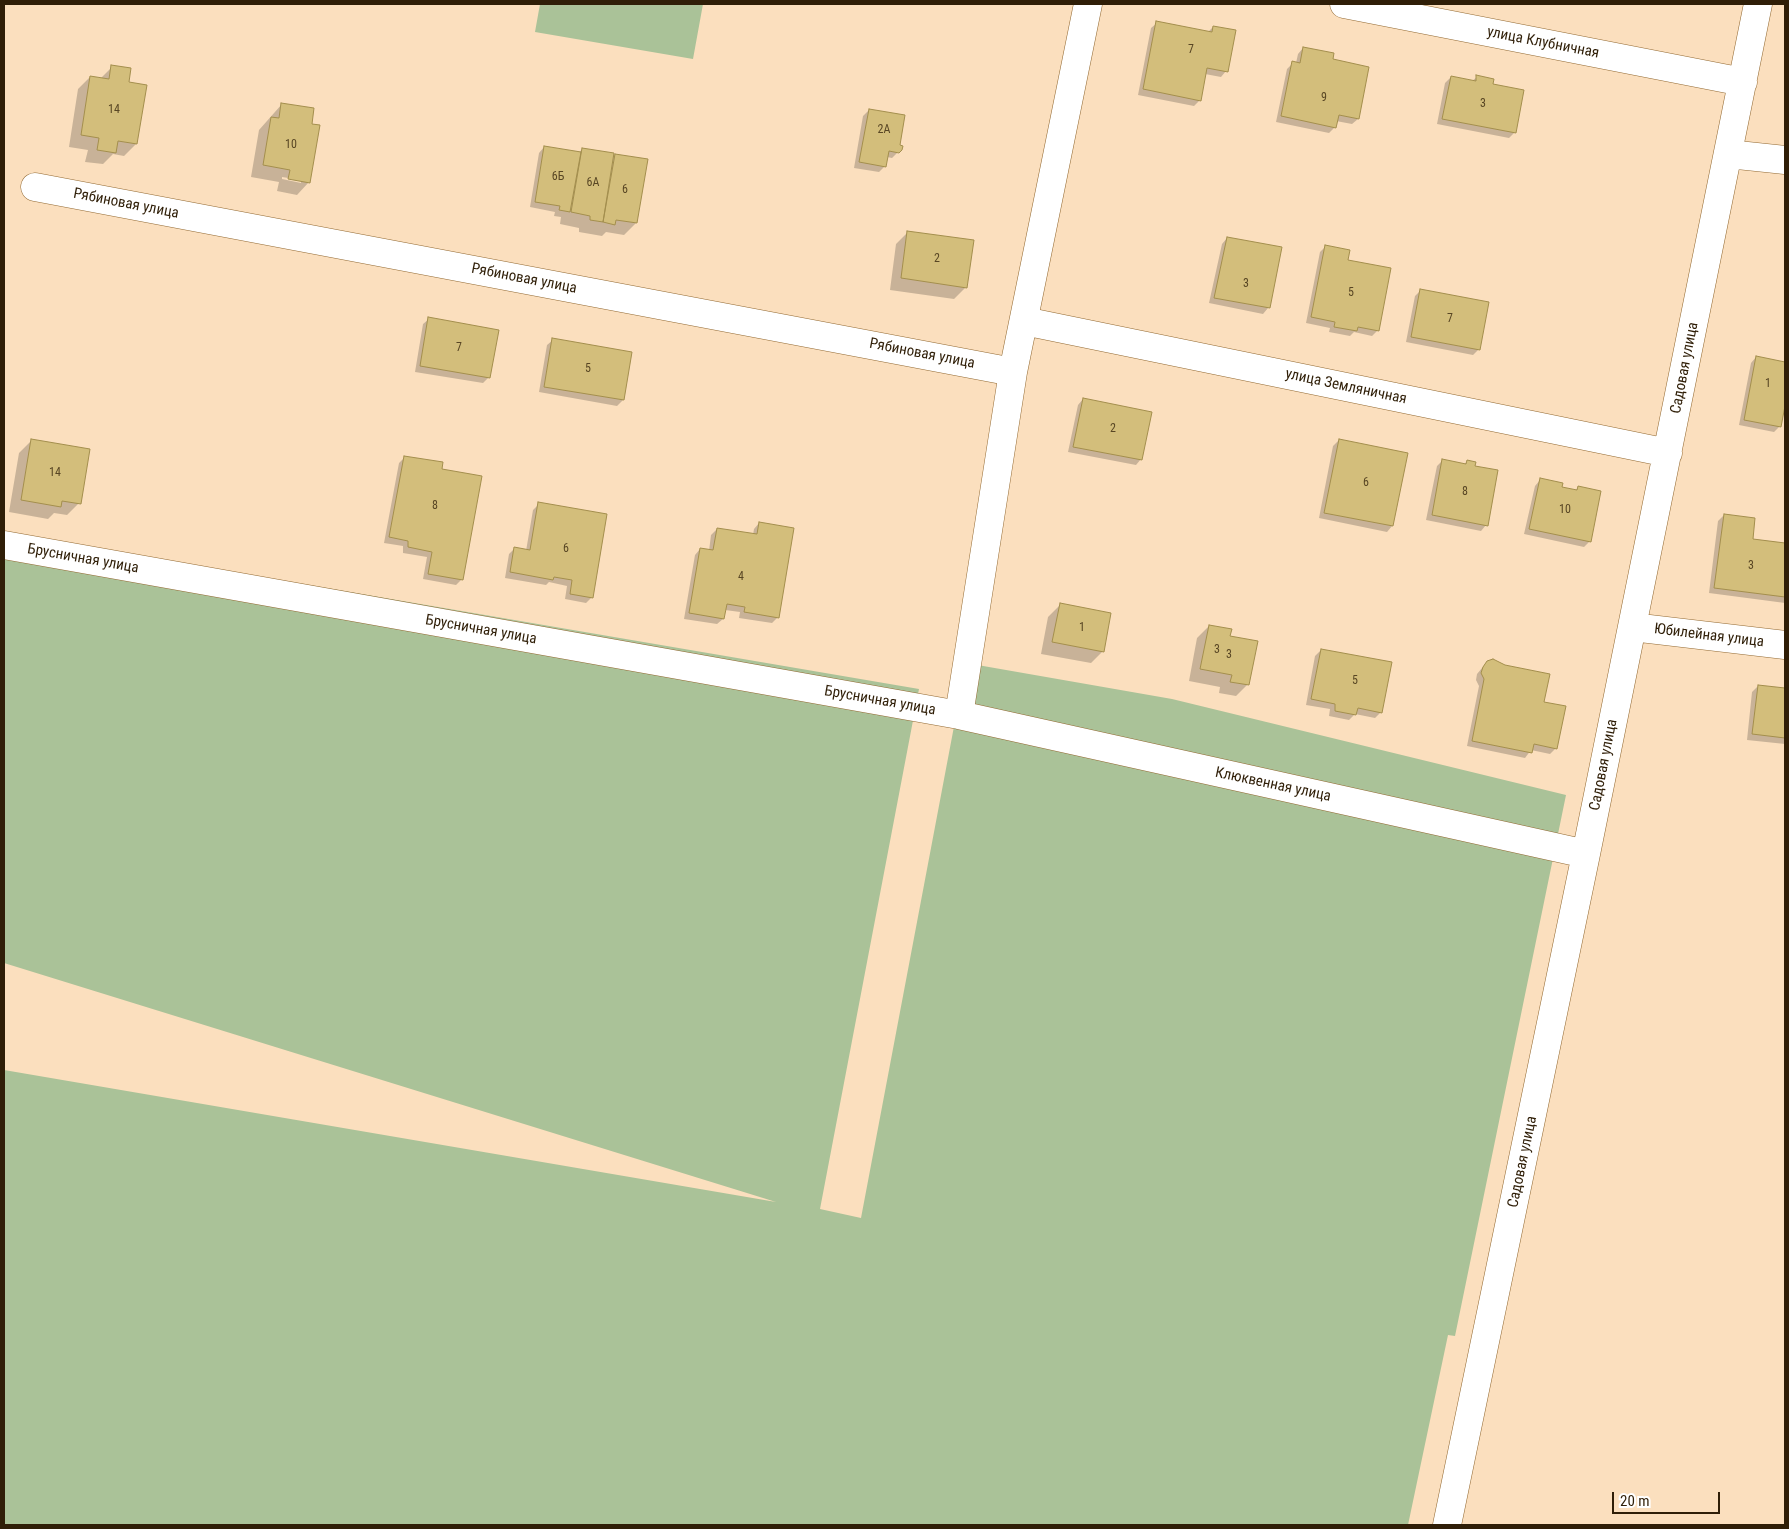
<!DOCTYPE html>
<meta charset="utf-8">
<style>
body{margin:0}
#map{position:relative;width:1789px;height:1529px;overflow:hidden;background:#fbdfbe;font-family:"Roboto Condensed",sans-serif}
canvas{display:block}
.frame{position:absolute;inset:0;border:5px solid #2f1e07;pointer-events:none}
.scale{position:absolute;left:1612px;top:1492px;width:108px;height:22px;box-sizing:border-box;border:2px solid #2f1e07;border-top:0;padding-left:6px;font-size:15px;line-height:18px;white-space:nowrap;color:#2f1e07;-webkit-text-stroke:4px #fff;paint-order:stroke}
</style>
<div id="map">
<canvas width="1789" height="1529"></canvas>
<div class="frame"></div>
<div class="scale">20 m</div>
</div>
<script>
const c = document.querySelector('canvas').getContext('2d');
c.lineJoin = 'round';
function paint(path, color) { c.fillStyle = color; c.fill(path, 'evenodd'); }
const shape = rows => new Path2D(rows.map(r => 'M' + r).join(''));
function stroke(path, color, width, dash) { c.strokeStyle = color; c.lineWidth = width; c.lineCap = dash ? 'butt' : 'round'; c.setLineDash(dash || []); c.stroke(path); }
function write(font, color, halo, rows, align = 'center') {
  c.font = font + ' "Roboto Condensed",sans-serif'; c.lineWidth = 5; c.setLineDash([]); c.textBaseline = 'middle'; c.strokeStyle = halo; c.fillStyle = color; for (const [text, x, y, turn = 0] of rows) {
    c.save(); c.translate(x, y); c.rotate((+turn || 0) * Math.PI / 180); c.textAlign = isNaN(turn) ? turn : align; if (halo) c.strokeText(text, 0, 0); c.fillText(text, 0, 0); c.restore();
  }
}
const green = shape([
 [540,4,703,4,693,59,535,32],
 [4,533,919,689,820,1209,861,1218,966,663,1172,699,1566,795,1455,1336,1448,1335,1408,1525,4,1525,4,1070,776,1202,4,963]
]);
const shadow = shape([
 [1157,23,1207,33,1213,27,1226,71,1221,77,1205,74,1200,100,1194,106,1138,95,1151,28],
 [1303,48,1331,60,1358,119,1352,124,1336,121,1335,127,1329,133,1276,122,1287,69,1293,63,1296,63,1298,54],
 [112,67,127,83,136,144,124,156,113,154,103,164,85,162,88,150,69,147,78,89,90,77,100,79],
 [1451,77,1472,81,1477,77,1492,85,1515,132,1509,138,1437,124,1445,83],
 [282,104,309,182,297,195,277,191,279,182,251,177,259,130],
 [282,177,301,180,301,183,282,179],
 [869,110,898,152,892,158,887,157,885,166,879,172,854,168,863,116],
 [544,147,579,153,582,149,646,160,636,223,624,235,606,232,602,236,579,232,579,228,560,224,561,217,554,216,555,212,530,207,539,153],
 [908,232,966,287,954,299,890,290,896,244],
 [1227,238,1281,248,1268,308,1263,314,1209,303,1222,244],
 [1325,247,1347,261,1378,330,1372,336,1354,332,1350,336,1329,332,1330,328,1306,323,1320,252],
 [1421,290,1479,349,1473,355,1406,342,1415,296],
 [429,319,489,377,483,383,415,372,423,324],
 [553,340,631,353,623,400,617,406,539,392,547,345],
 [1756,357,1785,363,1785,400,1780,426,1774,432,1739,425,1751,363],
 [1083,399,1141,459,1136,465,1068,452,1078,405],
 [1339,440,1392,526,1387,532,1319,518,1333,446],
 [31,441,79,503,67,515,54,513,48,519,9,512,19,453],
 [405,457,441,470,462,579,456,585,423,579,427,557,403,553,403,546,384,543,399,463],
 [1443,460,1464,465,1467,461,1486,525,1481,531,1426,520,1437,466],
 [1540,480,1560,488,1575,491,1578,488,1590,541,1584,547,1524,534,1535,486],
 [539,504,592,597,586,603,565,599,567,586,549,582,546,585,505,578,509,554,514,549,526,551,533,510],
 [1724,515,1751,540,1785,545,1785,603,1709,593,1718,521],
 [759,523,778,617,772,623,739,618,740,612,725,610,723,619,717,624,684,619,695,555,700,549,709,551,711,535,717,529,753,535,754,529],
 [1060,605,1103,651,1091,663,1041,654,1048,617],
 [1209,626,1229,637,1248,684,1236,696,1219,693,1220,687,1189,681,1197,638],
 [1321,650,1381,712,1375,718,1355,714,1349,720,1329,716,1330,709,1306,705,1315,656],
 [1487,662,1543,703,1556,748,1550,754,1531,750,1525,758,1467,746,1479,686,1476,680,1477,674],
 [1758,686,1785,690,1785,744,1747,740,1752,692]
]);
const building = shape([
 [1156,21,1212,32,1213,26,1236,30,1228,72,1207,68,1201,101,1143,89,1156,21],
 [1303,47,1334,53,1333,59,1369,67,1359,119,1339,115,1336,128,1281,116,1292,61,1300,63,1303,47],
 [111,65,131,68,129,82,147,85,137,144,118,141,116,153,97,150,99,138,81,135,90,76,109,79,111,65],
 [1476,75,1494,79,1493,84,1524,90,1516,133,1442,119,1451,76,1476,81,1476,75],
 [281,103,314,108,312,124,320,125,310,183,288,179,290,170,263,165,271,117,279,118,281,103],
 [869,109,905,115,900,145,903,146,902,150,899,153,889,151,886,167,859,162,869,109],
 [544,146,581,152,570,212,559,210,560,206,535,202,544,146],
 [582,148,614,153,603,222,590,220,590,216,571,212,582,148],
 [615,154,648,159,637,223,616,220,615,225,603,222,615,154],
 [907,231,974,240,967,288,901,278,907,231],
 [1227,237,1282,247,1270,308,1214,298,1227,237],
 [1325,245,1350,250,1348,260,1391,268,1379,331,1358,327,1357,331,1334,327,1335,322,1311,317,1325,245],
 [1420,289,1489,302,1480,350,1411,337,1420,289],
 [428,317,499,330,490,378,420,366,428,317],
 [552,338,632,352,624,400,544,387,552,338],
 [1756,356,1785,362,1785,406,1781,427,1744,420,1756,356],
 [1083,398,1152,412,1142,460,1073,447,1083,398],
 [31,439,90,449,81,504,62,501,61,507,21,500,31,439],
 [1339,439,1408,453,1393,526,1324,513,1339,439],
 [404,456,443,462,442,469,482,476,463,580,428,574,432,552,408,547,408,541,389,537,404,456],
 [1442,459,1466,464,1467,460,1476,462,1475,466,1498,470,1488,526,1432,515,1442,459],
 [1540,478,1563,483,1562,487,1577,490,1578,486,1601,491,1591,542,1529,529,1540,478],
 [538,502,607,514,593,598,570,594,572,580,554,577,553,580,510,572,514,547,530,550,538,502],
 [1724,514,1755,518,1753,539,1785,543,1785,597,1714,588,1724,514],
 [759,522,794,528,779,618,744,612,745,607,727,604,724,619,689,613,700,548,713,550,717,528,757,534,759,522],
 [1060,603,1111,613,1104,652,1052,642,1060,603],
 [1209,625,1232,629,1230,636,1258,641,1249,685,1230,682,1232,675,1200,669,1209,625],
 [1321,649,1392,662,1382,713,1358,708,1356,715,1335,711,1335,704,1311,699,1321,649],
 [1493,659,1505,665,1550,674,1544,702,1566,706,1557,749,1534,744,1532,753,1472,741,1484,679,1481,673,1483,667,1487,661,1493,659],
 [1758,685,1785,688,1785,738,1752,734,1758,685]
]);
const street = shape([
 [1344,4,1743,82],
 [1728,154,1785,160],
 [35,187,1013,372],
 [1024,321,1668,453],
 [4,545,959,715,1586,854],
 [1632,627,1785,645],
 [959,715,1013,372,1088,4],
 [1447,1525,1586,854,1758,4]
]);
const numberNames = [
 ["7",1191,50],
 ["9",1324,98],
 ["3",1483,104],
 ["14",114,110],
 ["2А",884,130],
 ["10",291,145],
 ["6Б",558,177],
 ["6А",593,183],
 ["6",625,190],
 ["2",937,259],
 ["3",1246,284],
 ["5",1351,293],
 ["7",1450,319],
 ["7",459,348],
 ["5",588,369],
 ["1",1768,384],
 ["2",1113,429],
 ["14",55,473],
 ["6",1366,483],
 ["8",1465,492],
 ["8",435,506],
 ["10",1565,510],
 ["6",566,549],
 ["3",1751,566],
 ["4",741,577],
 ["1",1082,628],
 ["3",1217,650],
 ["3",1229,655],
 ["5",1355,681]
];
const streetNames = [
 ["улица Клубничная",1543,43,11],
 ["Рябиновая улица",126,204,11],
 ["Рябиновая улица",524,279,11],
 ["Рябиновая улица",922,354,11],
 ["Садовая улица",1685,368,-79],
 ["улица Земляничная",1346,387,12],
 ["Брусничная улица",83,559,10],
 ["Брусничная улица",481,630,10],
 ["Юбилейная улица",1709,636,7],
 ["Брусничная улица",880,701,10],
 ["Садовая улица",1604,765,-79],
 ["Клюквенная улица",1273,785,12],
 ["Садовая улица",1523,1162,-78]
];
paint(green, '#aac298');
paint(shadow, '#0003');
paint(building, '#d3be7b');
stroke(building, '#a38e4d', 1);
stroke(street, '#936a33', 29);
stroke(street, '#fff', 28);
write('12px', '#584624', null, numberNames);
write('15px', '#2f1e07', '#fff', streetNames);
</script>
